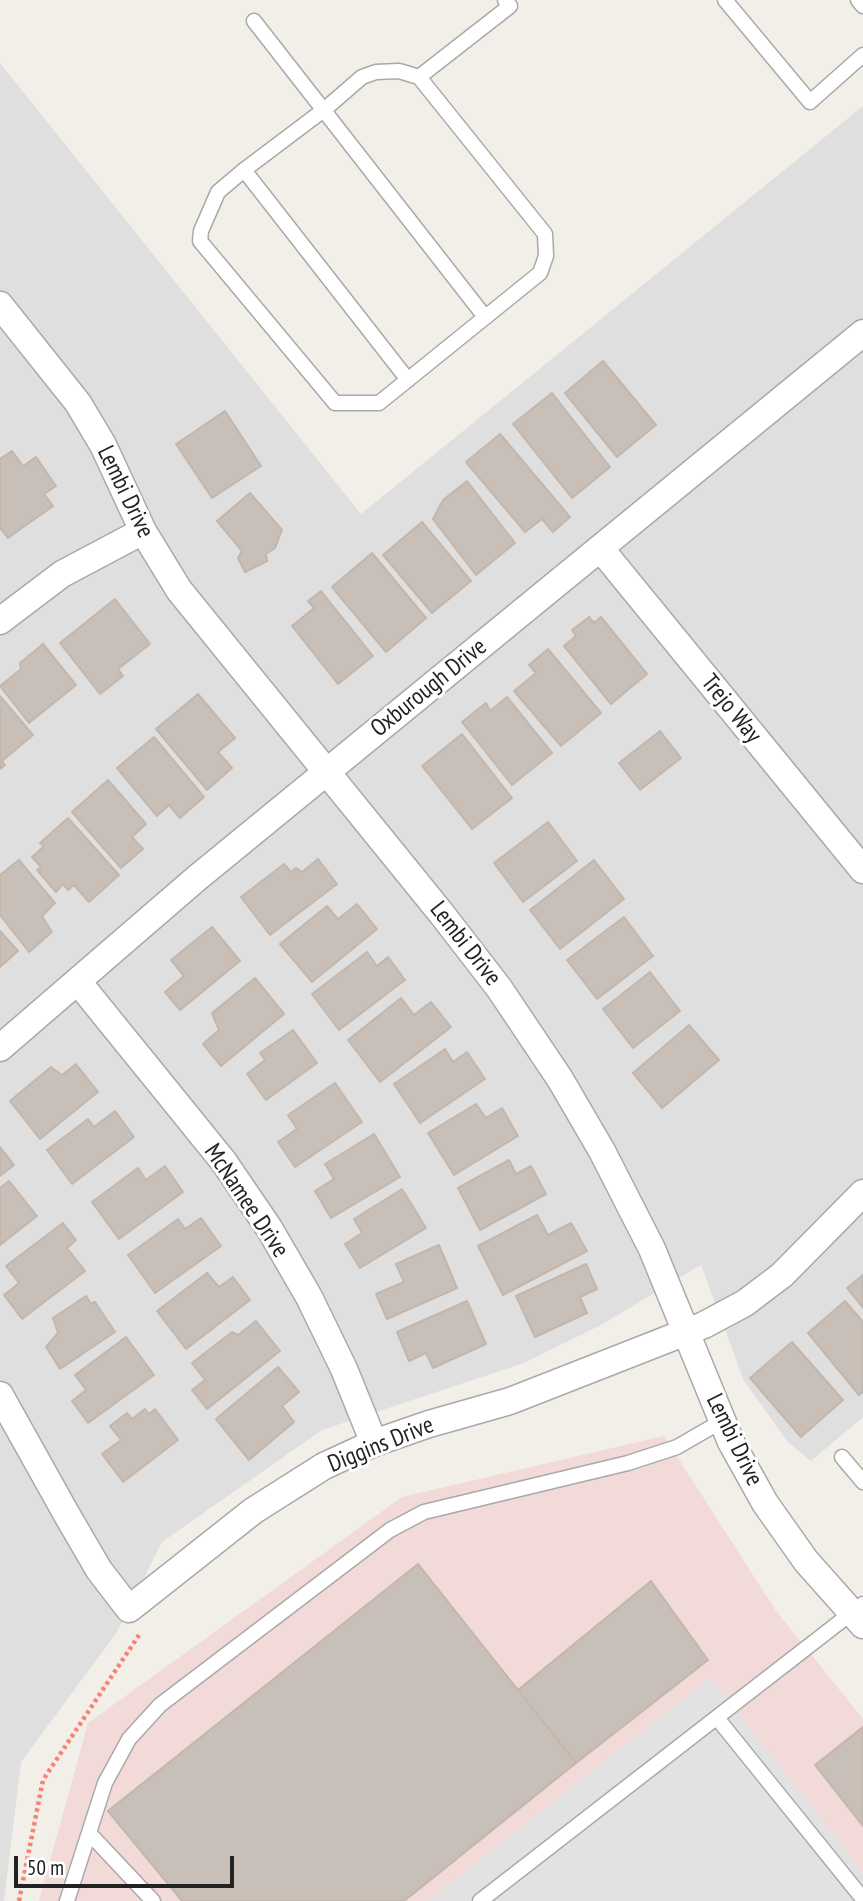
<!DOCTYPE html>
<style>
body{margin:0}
#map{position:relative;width:863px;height:1901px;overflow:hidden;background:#f2efe9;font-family:"PT Sans Narrow",sans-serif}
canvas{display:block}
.scale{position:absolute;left:14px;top:1856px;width:220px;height:32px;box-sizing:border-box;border:4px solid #222;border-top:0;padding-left:9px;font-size:21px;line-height:24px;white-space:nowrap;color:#222;-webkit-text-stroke:5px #fff;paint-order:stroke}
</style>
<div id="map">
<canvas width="863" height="1901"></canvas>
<div class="scale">50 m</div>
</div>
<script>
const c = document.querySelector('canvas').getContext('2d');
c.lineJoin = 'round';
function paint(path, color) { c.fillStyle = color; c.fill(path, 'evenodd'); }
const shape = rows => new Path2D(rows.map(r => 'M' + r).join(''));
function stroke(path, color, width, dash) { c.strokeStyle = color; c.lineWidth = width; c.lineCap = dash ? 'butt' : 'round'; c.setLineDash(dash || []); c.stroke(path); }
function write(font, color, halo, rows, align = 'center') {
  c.font = font + ' "PT Sans Narrow",sans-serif'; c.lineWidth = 6; c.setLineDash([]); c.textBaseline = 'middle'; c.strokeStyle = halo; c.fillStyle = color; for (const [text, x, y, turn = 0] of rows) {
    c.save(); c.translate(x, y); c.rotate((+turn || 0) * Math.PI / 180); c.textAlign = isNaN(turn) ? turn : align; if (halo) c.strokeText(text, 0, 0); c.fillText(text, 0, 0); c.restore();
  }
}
const residential = shape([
 [0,63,361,514,863,106,863,1417,811,1461,788,1442,744,1381,701,1265,601,1325,524,1363,322,1430,162,1542,117,1632,21,1762,4,1901,0,1901]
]);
const commercial = shape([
 [664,1436,776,1611,863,1719,863,1901,39,1901,88,1723,402,1497]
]);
const parking = shape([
 [710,1678,863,1872,863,1901,428,1901]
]);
const building = shape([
 [603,361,656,425,617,457,565,393,603,361],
 [552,393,610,467,572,498,513,424,552,393],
 [225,411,261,466,212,498,176,444,225,411],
 [500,434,570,517,553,532,542,519,525,532,466,462,500,434],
 [12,451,23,466,36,457,56,486,44,494,53,506,8,538,0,528,0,459,12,451],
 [467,481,515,543,476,575,433,519,443,500,467,481],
 [250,493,282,530,275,548,266,554,267,561,245,572,238,558,242,551,217,521,250,493],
 [422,522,471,581,432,613,383,555,422,522],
 [372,553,426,618,386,652,332,587,372,553],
 [321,591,373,656,338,684,292,626,314,608,308,601,321,591],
 [115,599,150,644,118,669,123,676,100,694,60,643,115,599],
 [589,617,594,623,601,617,647,674,611,704,564,646,576,636,572,630,589,617],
 [43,644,76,685,29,723,0,686,21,669,20,663,43,644],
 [548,649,601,713,561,746,514,691,536,673,529,665,548,649],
 [198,694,235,738,218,752,232,768,207,790,156,729,198,694],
 [0,696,33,735,2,761,5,765,0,769,0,696],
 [507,697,552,753,512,785,462,722,486,703,490,711,507,697],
 [660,731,681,758,640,790,619,763,660,731],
 [462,734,512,798,472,829,422,766,462,734],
 [154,737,204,797,180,818,169,805,157,816,117,768,154,737],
 [108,780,146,824,132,837,143,849,121,868,72,812,108,780],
 [68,818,119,875,89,902,74,885,68,890,63,884,56,892,37,870,41,867,32,857,44,846,40,843,68,818],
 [548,822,577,861,523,902,494,863,548,822],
 [318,859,337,884,270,935,241,897,284,864,291,872,296,868,302,872,318,859],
 [19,860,55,903,42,916,52,932,29,952,0,915,0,875,19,860],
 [594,860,624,899,560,949,530,910,594,860],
 [357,904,377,929,312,982,280,944,327,906,338,919,357,904],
 [624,917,653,956,597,999,567,960,624,917],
 [212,927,240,961,180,1010,165,992,184,976,171,960,212,927],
 [0,931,18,951,0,967,0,931],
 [367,952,377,966,388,957,405,980,339,1030,312,994,367,952],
 [650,972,680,1011,633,1048,603,1009,650,972],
 [255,978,284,1014,221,1066,203,1044,219,1030,212,1013,255,978],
 [401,998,414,1015,431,1002,451,1027,380,1082,348,1040,401,998],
 [689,1025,719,1060,662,1108,633,1073,689,1025],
 [293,1030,317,1063,266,1100,247,1074,265,1060,260,1053,293,1030],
 [445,1049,453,1062,467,1052,485,1079,420,1123,394,1084,445,1049],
 [76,1064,98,1092,40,1139,10,1101,51,1067,62,1075,76,1064],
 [335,1083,362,1122,295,1167,278,1142,297,1129,288,1115,335,1083],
 [476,1104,486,1118,502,1108,518,1136,454,1175,428,1133,476,1104],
 [115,1111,134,1137,72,1184,47,1150,88,1119,94,1127,115,1111],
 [374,1134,400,1177,331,1218,315,1191,334,1179,325,1164,374,1134],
 [0,1147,14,1165,0,1176,0,1147],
 [509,1160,516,1174,531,1166,546,1194,480,1230,458,1188,509,1160],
 [165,1166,183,1192,119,1239,92,1202,138,1168,146,1180,165,1166],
 [9,1181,37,1216,0,1245,0,1188,9,1181],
 [402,1189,426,1228,360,1268,345,1244,362,1233,354,1219,402,1189],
 [537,1215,548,1235,571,1223,587,1251,503,1295,478,1246,537,1215],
 [201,1218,221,1246,155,1293,128,1255,178,1219,185,1229,201,1218],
 [63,1223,76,1240,67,1248,85,1271,22,1319,4,1295,19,1283,6,1266,63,1223],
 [439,1245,457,1288,387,1319,376,1294,404,1282,396,1264,439,1245],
 [586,1264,597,1289,580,1297,587,1313,535,1337,516,1296,586,1264],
 [207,1273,219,1287,233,1277,250,1300,186,1349,157,1311,207,1273],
 [863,1275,863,1308,847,1288,863,1275],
 [86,1296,91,1304,95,1302,115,1332,60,1369,46,1347,58,1333,53,1318,86,1296],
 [467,1301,486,1344,433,1368,426,1353,409,1361,397,1332,467,1301],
 [845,1301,863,1322,863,1392,859,1395,808,1333,845,1301],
 [256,1321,280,1351,207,1409,192,1390,205,1380,192,1363,232,1332,238,1335,256,1321],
 [126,1337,154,1375,88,1423,72,1401,86,1390,75,1375,126,1337],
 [792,1342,843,1400,801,1437,750,1378,792,1342],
 [278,1367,299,1392,282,1406,294,1422,249,1460,216,1419,278,1367],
 [145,1409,149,1414,155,1409,178,1440,123,1482,102,1454,121,1440,110,1426,127,1413,132,1419,145,1409],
 [418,1564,576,1763,404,1901,182,1901,108,1811,418,1564],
 [651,1581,708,1660,576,1763,518,1690,651,1581],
 [863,1727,863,1826,815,1765,863,1727]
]);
const path = shape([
 [19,1901,43,1780,139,1635]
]);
const service = shape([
 [725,0,810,102,863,55],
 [858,0,863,6],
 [254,21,485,317],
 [399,71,419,77,545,234,546,256,540,273,379,403,335,403,200,241,201,231,218,192,244,170,325,109,362,77,376,72,399,71],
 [419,77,510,6,505,0],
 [244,170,408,380],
 [842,1457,863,1482],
 [717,1718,863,1899],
 [89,1833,153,1901],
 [67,1901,105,1783,129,1739,160,1705,390,1530,424,1512,628,1463,677,1447,722,1421],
 [480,1901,863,1604]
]);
const minor = shape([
 [0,305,78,403,103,445,143,531,179,590,441,913,499,988,560,1079,602,1151,652,1249,731,1442,765,1503,806,1561,863,1625],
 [600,548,863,870],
 [0,621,62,574,143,531],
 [79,983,224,1162,269,1228,309,1297,344,1369,374,1443],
 [0,1048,197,878,863,333],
 [0,1395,67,1515,99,1570,129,1609,253,1511,324,1466,374,1443,429,1424,510,1401,704,1325,745,1303,782,1275,863,1193]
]);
const streetNames = [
 ["Lembi Drive",125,492,64],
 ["Oxburough Drive",429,688,-39],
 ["Trejo Way",731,709,51],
 ["Lembi Drive",465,944,52],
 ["McNamee Drive",246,1201,56],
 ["Lembi Drive",734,1440,64],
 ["Diggins Drive",381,1445,-22]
];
paint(residential, '#e0dfdf');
paint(commercial, '#f2dad9');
paint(parking, '#e2e2e2');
paint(building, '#c7bfb8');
stroke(building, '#c4b6ab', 2);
stroke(service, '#a9a9a9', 17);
stroke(minor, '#a9a9a9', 29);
stroke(path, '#fa8072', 4.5, [3.5, 3.5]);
stroke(service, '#fff', 14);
stroke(minor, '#fff', 26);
write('24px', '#222', '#fff', streetNames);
</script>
